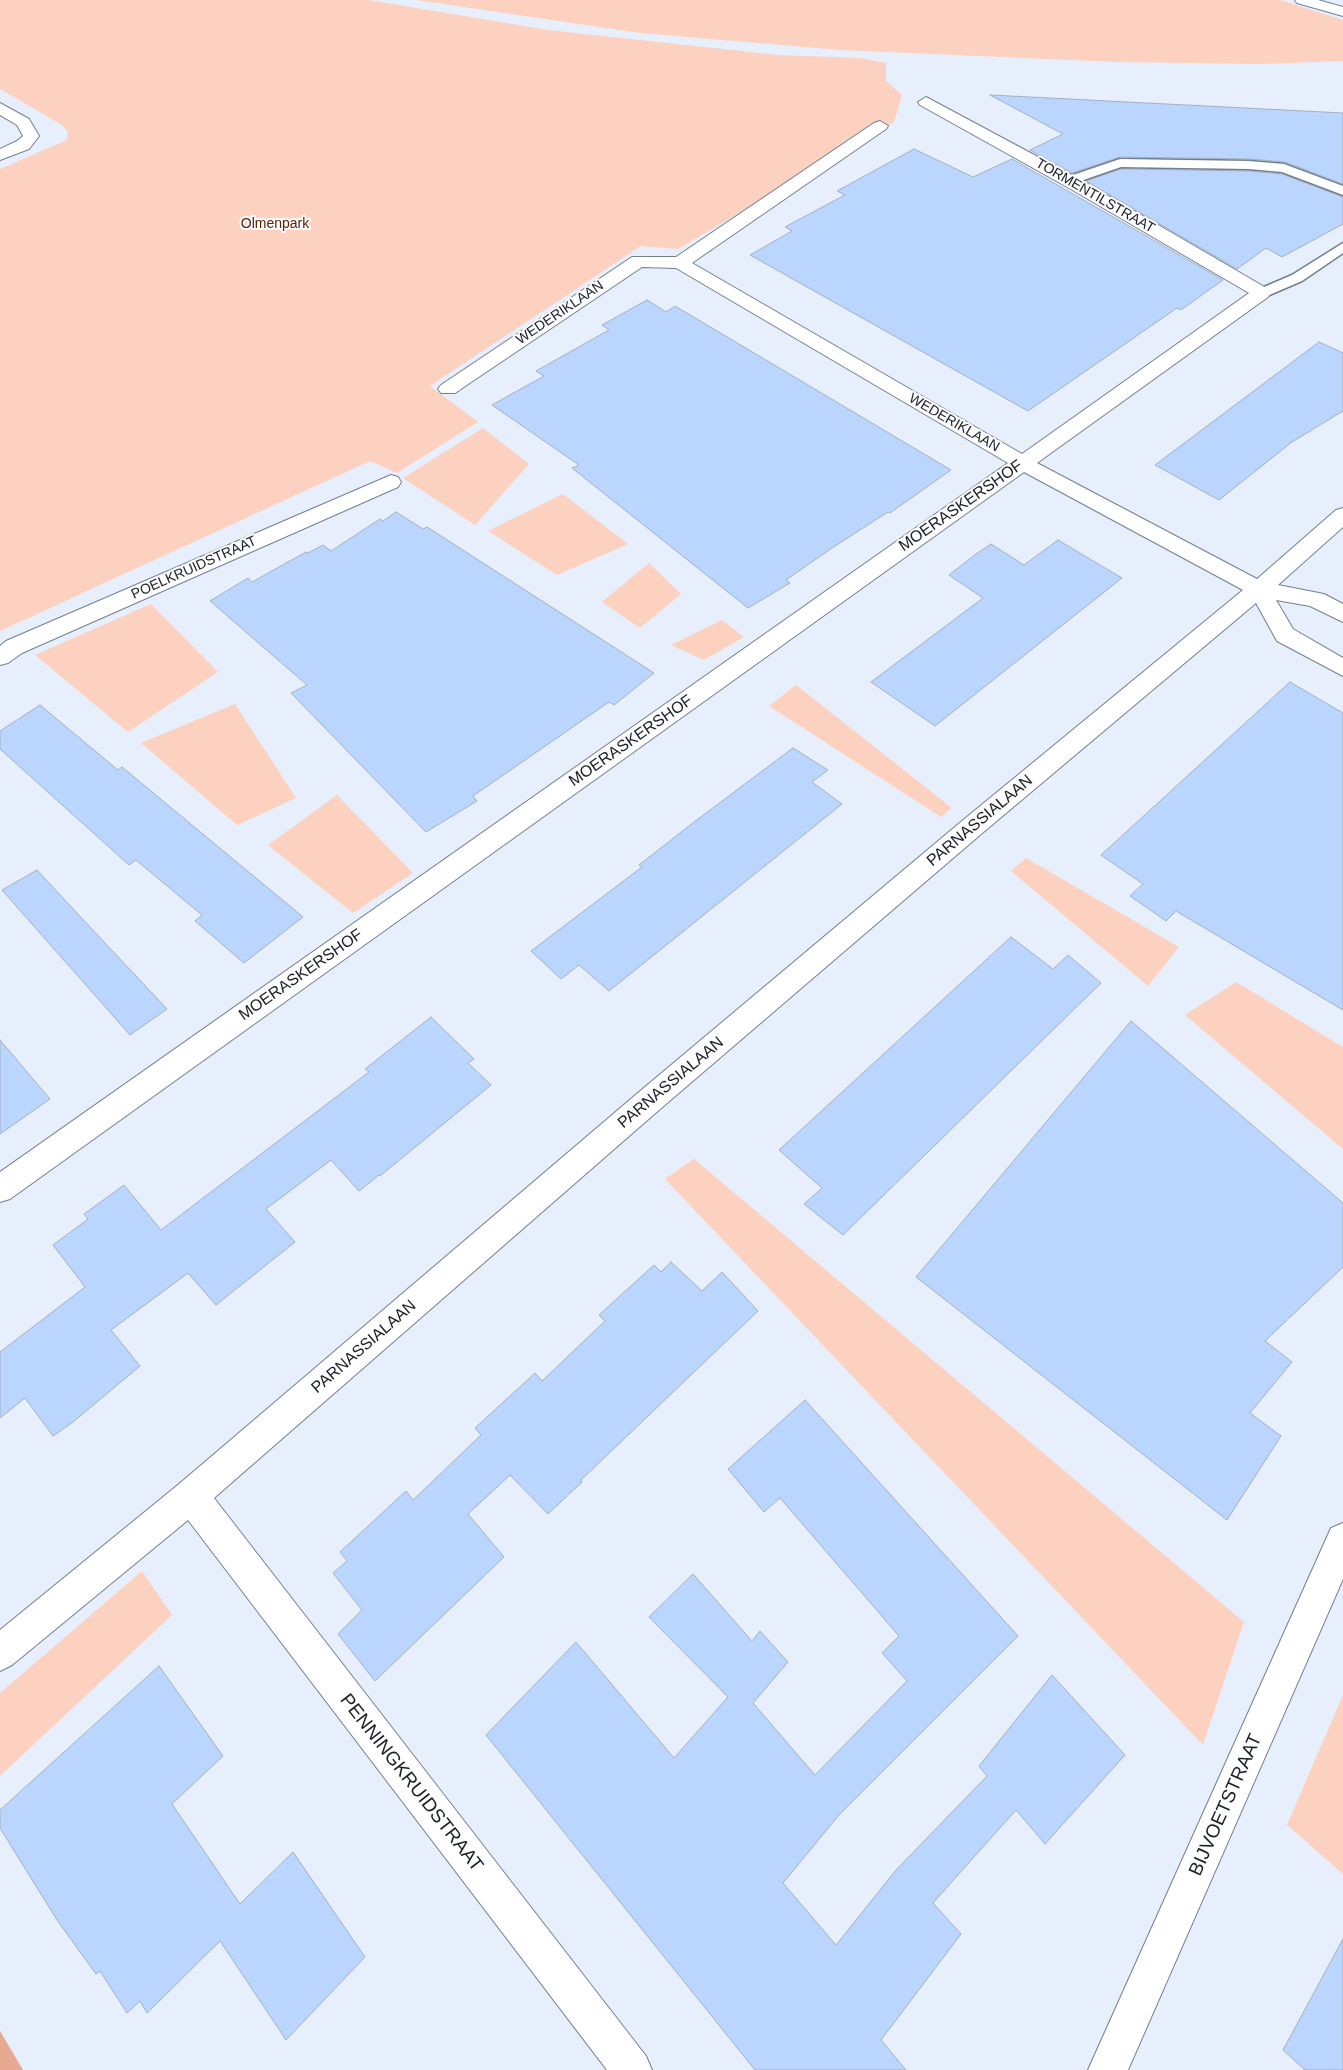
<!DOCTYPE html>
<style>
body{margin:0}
canvas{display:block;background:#e7effc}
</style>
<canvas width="1343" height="2070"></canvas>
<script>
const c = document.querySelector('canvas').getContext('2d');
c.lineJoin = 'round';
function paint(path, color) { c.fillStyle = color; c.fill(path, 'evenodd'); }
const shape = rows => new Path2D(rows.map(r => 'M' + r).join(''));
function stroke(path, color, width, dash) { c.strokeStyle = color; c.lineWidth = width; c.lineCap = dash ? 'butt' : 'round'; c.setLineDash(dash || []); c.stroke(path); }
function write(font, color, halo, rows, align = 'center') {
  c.font = font + ' Arial,sans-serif'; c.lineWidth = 4; c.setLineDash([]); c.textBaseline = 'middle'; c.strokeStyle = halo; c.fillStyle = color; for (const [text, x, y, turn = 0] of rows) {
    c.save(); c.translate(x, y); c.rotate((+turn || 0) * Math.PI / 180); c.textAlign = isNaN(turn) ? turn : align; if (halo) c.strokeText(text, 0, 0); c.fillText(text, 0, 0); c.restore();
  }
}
const green = shape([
 [0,0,369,0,548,30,778,55,860,58,886,63,886,81,902,95,894,122,678,249,641,246,430,386,478,422,397,473,370,461,0,631,0,169,67,140,68,132,62,125,0,89],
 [416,0,1280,0,1343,20,1343,61,1260,64,1118,62,840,50,640,33],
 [483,428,529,464,475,525,403,478],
 [563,494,628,544,557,575,488,531],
 [649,563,681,594,640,628,602,602],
 [151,604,218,672,128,732,35,655],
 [722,620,744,637,704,660,671,645],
 [796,685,952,808,941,817,769,706],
 [235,704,296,798,237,825,141,743],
 [337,795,413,873,353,913,268,845],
 [1026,858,1179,947,1148,986,1011,871],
 [1236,982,1343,1047,1343,1149,1185,1015],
 [694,1159,1244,1622,1203,1745,665,1179],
 [142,1571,172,1615,0,1776,0,1693],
 [1343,1695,1343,1874,1287,1825]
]);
const water = shape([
 [0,2031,23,2070,0,2070]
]);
const building = shape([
 [990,95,1343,113,1343,184,1285,162,1249,159,1120,157,1072,173,1030,150,1063,134,990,95],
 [914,149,973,177,1012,159,1223,280,1181,310,1177,308,1028,411,750,255,792,231,785,227,845,195,837,191,914,149],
 [1121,169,1249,171,1282,174,1343,197,1343,224,1282,257,1266,248,1237,269,1086,181,1121,169],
 [647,300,666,312,675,306,951,470,890,513,888,512,832,548,786,580,790,583,748,608,572,468,579,465,492,405,544,376,536,371,609,330,602,325,647,300],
 [1319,342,1343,353,1343,411,1292,442,1219,500,1155,465,1319,342],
 [396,512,423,529,427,527,654,673,614,705,609,702,473,796,477,801,426,832,291,693,307,685,210,601,248,578,252,582,306,552,308,553,323,545,331,551,380,519,383,521,396,512],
 [1058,540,1122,578,935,726,871,682,983,598,949,575,976,554,991,544,1024,565,1058,540],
 [1290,682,1343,713,1343,1010,1176,911,1166,921,1130,896,1143,884,1101,855,1290,682],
 [40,705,118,770,122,767,303,917,244,963,195,921,202,915,136,860,129,865,0,749,0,731,40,705],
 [793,748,828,770,812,782,842,804,609,991,579,965,561,979,531,951,642,867,639,865,694,822,793,748],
 [37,870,90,927,167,1009,130,1035,2,890,37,870],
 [1011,937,1053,969,1068,955,1101,983,843,1235,804,1204,822,1188,779,1150,1011,937],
 [431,1017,474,1059,468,1063,491,1085,380,1176,379,1175,359,1191,331,1160,266,1209,295,1242,216,1305,188,1273,111,1330,140,1366,73,1422,53,1436,25,1398,0,1418,0,1352,85,1287,53,1245,88,1219,84,1214,124,1185,161,1230,369,1072,365,1069,431,1017],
 [1131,1021,1343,1203,1343,1267,1265,1341,1292,1362,1250,1413,1281,1436,1227,1520,916,1277,1131,1021],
 [0,1040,50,1099,0,1134,0,1040],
 [671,1262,702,1291,722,1272,758,1311,581,1480,582,1482,548,1514,510,1475,468,1514,504,1557,375,1681,338,1634,362,1610,333,1573,347,1561,340,1552,406,1491,413,1500,481,1435,475,1428,535,1373,542,1381,605,1321,599,1315,654,1265,661,1272,671,1262],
 [805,1400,1018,1636,839,1815,783,1883,836,1945,896,1870,987,1776,979,1766,1052,1675,1125,1755,1045,1844,1016,1810,933,1903,961,1934,881,2040,906,2070,755,2070,486,1735,576,1642,674,1758,728,1697,649,1617,693,1574,752,1641,760,1631,788,1662,753,1703,815,1775,907,1681,882,1653,899,1636,780,1498,764,1512,728,1469,805,1400],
 [159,1666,223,1756,172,1804,240,1904,293,1852,365,1957,286,2040,220,1941,147,2013,140,2001,127,2013,100,1971,96,1974,57,1920,0,1828,0,1810,159,1666],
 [1343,1939,1343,2070,1305,2070,1283,2050,1343,1939]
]);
const service = shape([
 [1120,159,1249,161,1284,164,1343,186,1343,195,1282,172,1249,169,1121,167,1069,185,1062,181,1064,178,1120,159],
 [1343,243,1343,253,1302,281,1267,296,1262,297,1255,293,1257,290,1292,275,1343,243]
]);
const minor = shape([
 [926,97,1081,180,1268,289,1271,293,1268,297,1037,463,1257,579,1336,510,1343,508,1343,527,1278,585,1324,594,1343,604,1343,622,1310,606,1276,600,1293,629,1343,658,1343,676,1277,641,1256,603,980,835,659,1110,214,1498,646,2056,652,2070,607,2070,188,1520,12,1665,0,1671,0,1630,179,1484,639,1092,962,821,1243,590,1024,472,10,1199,0,1202,0,1172,1008,463,676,268,642,267,455,393,441,393,438,389,441,385,632,257,676,257,874,123,880,121,888,126,886,129,692,263,1022,454,1249,293,1069,188,920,105,918,102,926,97],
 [0,103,29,119,39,136,29,149,0,160,0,149,17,141,23,136,17,125,0,115,0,103],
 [391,475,398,477,401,482,398,487,22,653,8,663,0,665,0,646,6,641,391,475],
 [1343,1523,1343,1579,1128,2070,1088,2070,1331,1528,1343,1523]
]);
const secondary = shape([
 [1295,0,1318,0,1343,7,1343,16,1297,3,1295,0]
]);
const farStreetnames = [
 ["TORMENTILSTRAAT",1095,196,30],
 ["WEDERIKLAAN",560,313,-34],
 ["WEDERIKLAAN",954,423,30],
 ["POELKRUIDSTRAAT",194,568,-24]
];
const farParknames = [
 ["Olmenpark",275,224]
];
const streetNames = [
 ["MOERASKERSHOF",961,506,-35],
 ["MOERASKERSHOF",631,741,-35],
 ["PARNASSIALAAN",980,821,-40],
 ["MOERASKERSHOF",301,975,-35],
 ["PARNASSIALAAN",671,1083,-40],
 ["PARNASSIALAAN",364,1347,-41]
];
const nearStreetnames = [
 ["PENNINGKRUIDSTRAAT",411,1783,52],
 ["BIJVOETSTRAAT",1226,1805,-66]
];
paint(green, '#fcd1bf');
paint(water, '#e7a990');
paint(building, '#bad6ff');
stroke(building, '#a3b0c3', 1);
stroke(service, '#737f91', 3);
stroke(minor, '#737f91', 2);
stroke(secondary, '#737f91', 2);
paint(service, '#fff');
paint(minor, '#fff');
paint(secondary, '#fff');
write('14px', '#1a1f27', '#fcfcfc', farStreetnames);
write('14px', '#592207', '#fcfcfc', farParknames);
write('16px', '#1a1f27', '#fcfcfc', streetNames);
write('19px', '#1a1f27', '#fcfcfc', nearStreetnames);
</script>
